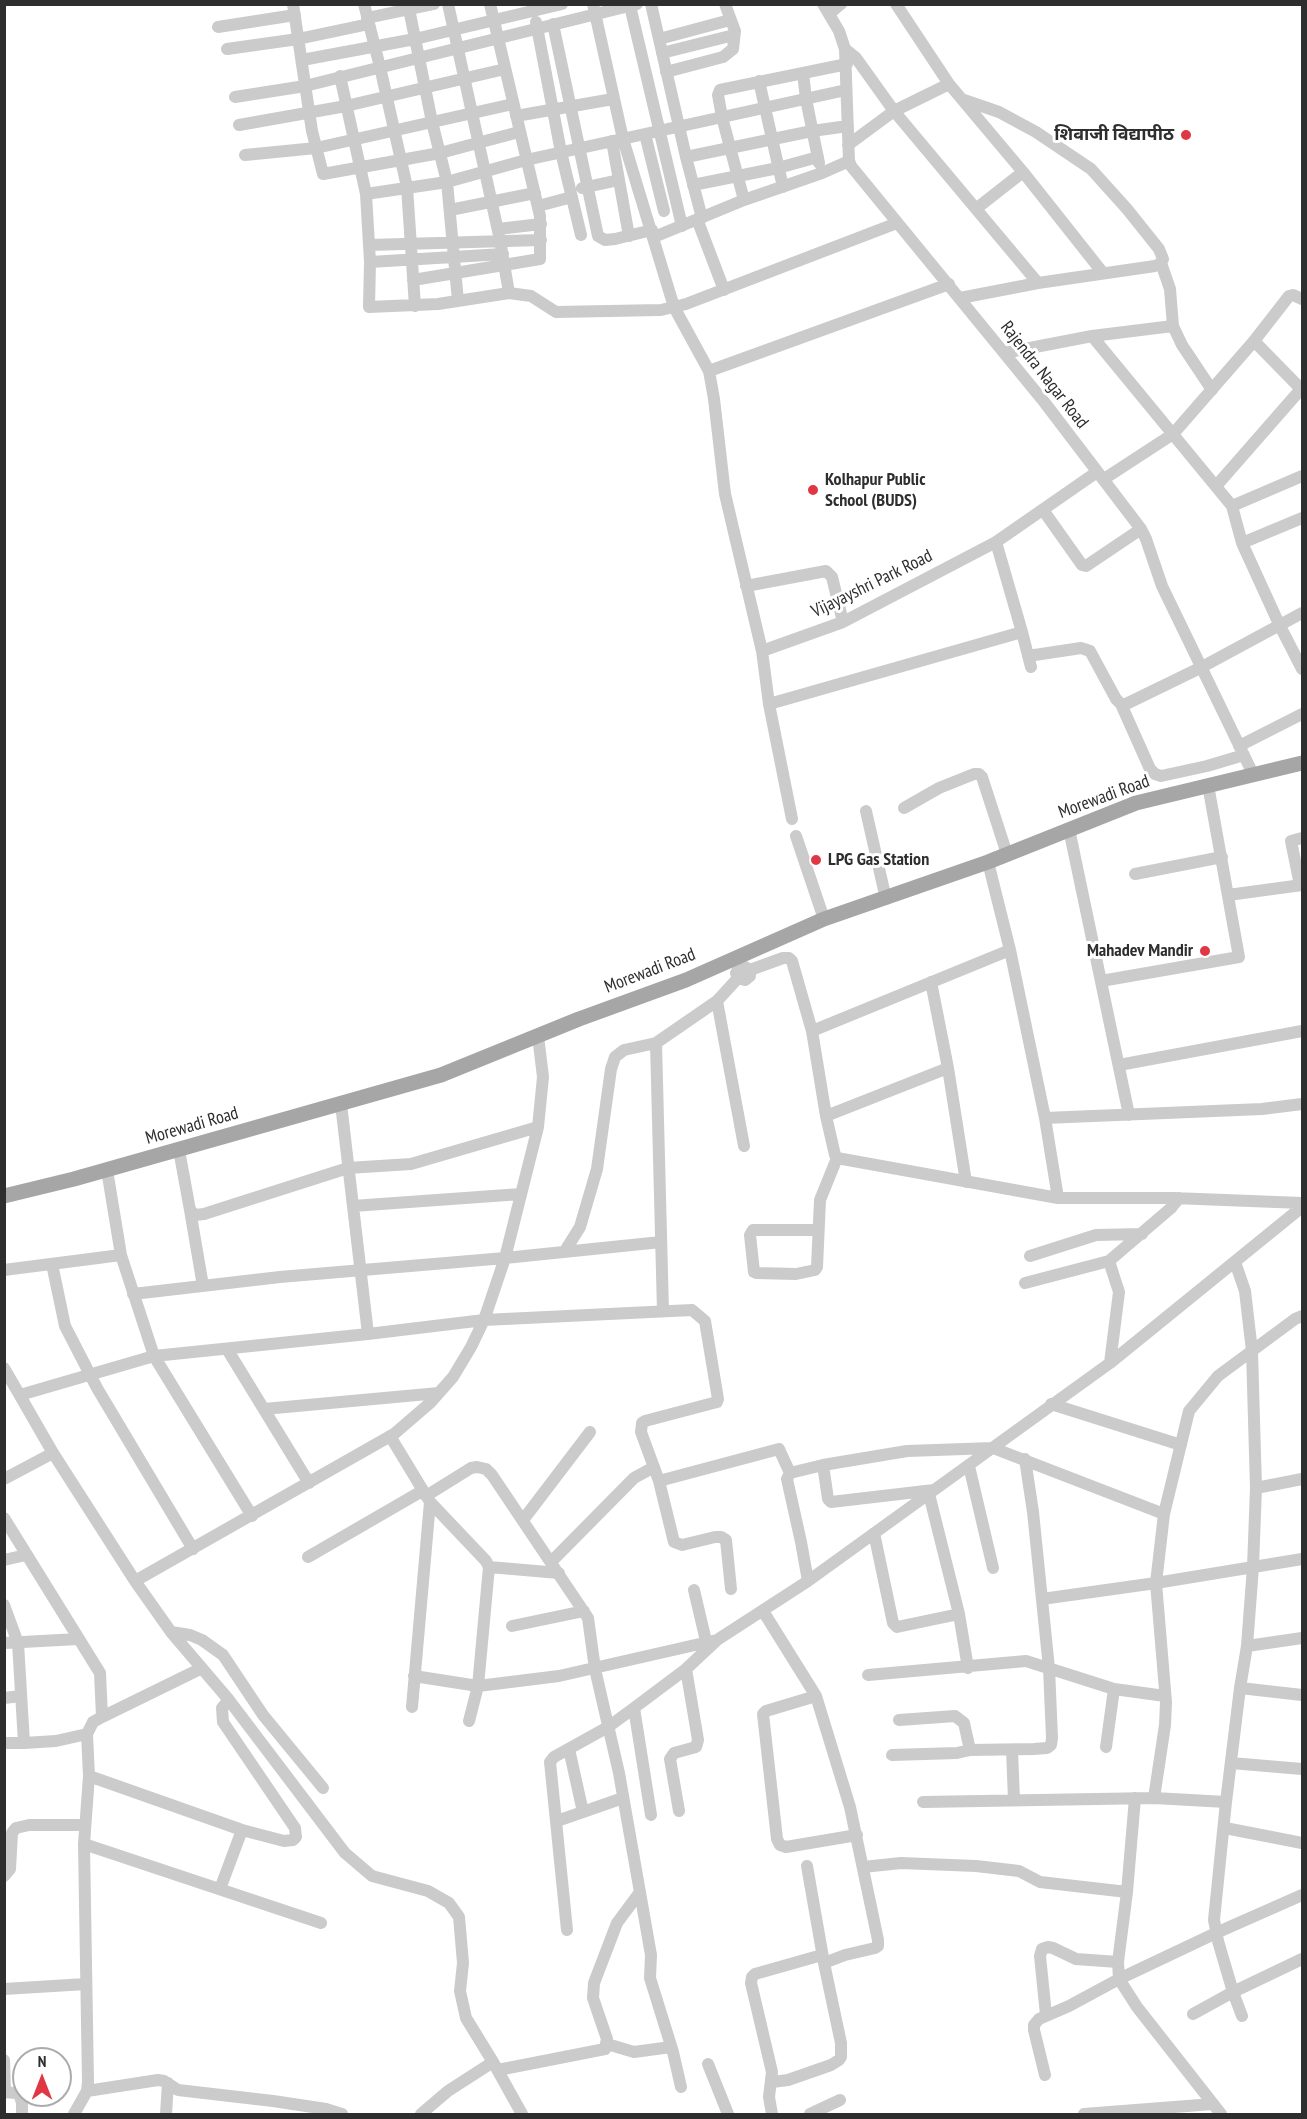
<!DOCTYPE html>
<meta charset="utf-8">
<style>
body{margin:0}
#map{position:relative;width:1307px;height:2119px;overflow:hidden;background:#fff;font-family:"PT Sans Narrow",sans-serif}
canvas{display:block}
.frame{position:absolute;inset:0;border:6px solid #2e2e2e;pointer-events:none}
.north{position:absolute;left:12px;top:2047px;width:60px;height:60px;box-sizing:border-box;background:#fff;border:2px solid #ababab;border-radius:50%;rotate:0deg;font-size:16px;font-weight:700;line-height:24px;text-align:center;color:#2e2e2e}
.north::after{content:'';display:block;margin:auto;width:21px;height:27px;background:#df3744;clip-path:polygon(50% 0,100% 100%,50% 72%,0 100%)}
</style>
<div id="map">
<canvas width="1307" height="2119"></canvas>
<div class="frame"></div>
<div class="north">N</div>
</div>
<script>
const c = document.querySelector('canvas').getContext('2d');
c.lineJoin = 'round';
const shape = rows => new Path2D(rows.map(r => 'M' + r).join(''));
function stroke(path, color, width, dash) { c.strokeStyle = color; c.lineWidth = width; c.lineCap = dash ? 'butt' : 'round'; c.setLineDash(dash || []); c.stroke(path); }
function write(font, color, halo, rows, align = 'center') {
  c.font = font + ' "PT Sans Narrow","Noto Sans Devanagari",sans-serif'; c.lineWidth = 6; c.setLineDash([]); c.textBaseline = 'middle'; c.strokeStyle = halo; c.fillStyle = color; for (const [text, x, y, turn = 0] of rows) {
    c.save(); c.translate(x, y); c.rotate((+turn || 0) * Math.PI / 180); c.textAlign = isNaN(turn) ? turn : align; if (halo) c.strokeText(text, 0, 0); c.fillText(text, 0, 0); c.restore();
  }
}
const minor = shape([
 [293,4,312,131,323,174,440,153,519,132],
 [364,4,380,67,407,187,415,306],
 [408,4,432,122,447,182,458,301],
 [448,4,500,240,509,293],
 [593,4,623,139,674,307,709,371,714,399,725,494,762,651,769,704,792,819],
 [651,4,686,157,702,218],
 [823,4,839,31,845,49,849,161,851,166,1045,403,1141,529,1146,539,1162,586,1253,774],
 [896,4,949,84,1023,172,1103,273],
 [630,6,682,226],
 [829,14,841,4],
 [367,18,434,4],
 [536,22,561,152,581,235],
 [553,24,598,236,605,240,615,239,652,230],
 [218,27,295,15],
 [659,39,730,20],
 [227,49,298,39,369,24],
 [845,49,856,58,894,111,1038,283,1155,266,1161,263],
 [662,53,734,35],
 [302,60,415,39,562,4],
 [666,72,723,57,733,49,735,31,725,4],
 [803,73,806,99,819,163],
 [340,76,366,194,370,262,369,307,438,304,509,293,531,296,556,312,661,310,686,304,897,223],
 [759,81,783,187],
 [235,97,305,86,637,4],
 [964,100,999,112,1036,132,1091,169,1127,209,1159,249,1163,259,1161,263,1170,289,1173,326,1182,345,1212,390],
 [516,116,613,99],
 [239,125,346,106,505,69],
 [645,134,664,211],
 [612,141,629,236],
 [848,145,894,111,949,84],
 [245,155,316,148,513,104],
 [686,157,812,131,848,126],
 [693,185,778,168,818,157],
 [582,188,619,180],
 [366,194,447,182,526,160,846,90],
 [744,200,722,117,718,95,720,90,847,64],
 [538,206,572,197],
 [977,208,1023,172],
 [450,210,535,193],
 [697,219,724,290],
 [498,229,541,224],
 [654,237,744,200,822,173,849,161],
 [369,245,541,240],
 [370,262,503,254],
 [413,280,540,259,540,216,490,4],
 [960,298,1038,283],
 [1092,336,1232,506,1302,476],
 [1254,341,1302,390],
 [1004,353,1092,336,1173,326],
 [709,371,949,284],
 [1104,479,1173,434,1254,341,1289,296,1293,295,1302,299],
 [1217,485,1301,389],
 [1232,506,1242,543,1279,624,1302,669],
 [1043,510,1082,565,1086,566,1141,529],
 [1242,543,1302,518],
 [746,586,826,571,832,577,843,622],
 [1022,632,1031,667],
 [762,651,843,622,996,542],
 [1028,656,1081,648,1090,651,1116,699,1121,704,1150,769,1155,774,1161,776,1207,766,1244,755],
 [769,704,1022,632,996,542,1097,472],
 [1121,704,1126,704,1200,668,1302,613],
 [1239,746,1302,714],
 [904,808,939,788,974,774,979,774,982,777,1007,854],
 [866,811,886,899],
 [1069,829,1129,1115],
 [796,836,824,919],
 [988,862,1010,950,1045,1118,1058,1198],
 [1135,874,1222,857],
 [1300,885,1291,841,1302,838],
 [1228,895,1302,885],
 [738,978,745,980,750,976,750,970,783,958,789,958,792,961,812,1031,826,1116,835,1155,837,1158,1058,1198,1173,1198,1302,1203],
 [1101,981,1239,957,1208,785],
 [931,982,948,1068,966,1182],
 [717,1001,744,1146],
 [812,1031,1010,950],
 [1119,1065,1302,1031],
 [341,1104,368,1334],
 [826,1116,948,1068],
 [1045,1118,1262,1109,1302,1104],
 [179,1150,190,1210,195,1215,204,1214,348,1168,411,1164,538,1127],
 [107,1170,121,1255,154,1356,252,1516],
 [353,1206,521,1194],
 [190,1210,203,1286],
 [817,1230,753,1230,750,1235,754,1272,756,1273,796,1274,815,1270,817,1267,820,1200,837,1158],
 [565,1251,580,1227,597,1169,611,1069,615,1057,624,1050,656,1043],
 [1030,1256,1096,1235,1142,1234],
 [1109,1261,1119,1292,1110,1363],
 [1235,1262,1245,1291,1252,1351,1256,1488,1253,1567,1247,1646,1240,1688,1226,1802,1214,1920,1218,1941,1233,1992,1242,2016],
 [52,1264,65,1326,97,1388,193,1549],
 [4,1270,121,1255],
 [1025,1283,1109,1261,1171,1208,1179,1198],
 [133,1294,280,1277,505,1258,661,1242],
 [663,1311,656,1043,717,1001,738,978,736,973,739,968,745,967,750,970],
 [1302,1316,1295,1319,1218,1376,1189,1411,1164,1514,1156,1583,1302,1559],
 [227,1349,309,1483],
 [4,1368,53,1453,135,1581,171,1632,229,1700,345,1853,372,1876,428,1891,449,1903,459,1917,463,1963,460,1991,466,2018,493,2062,522,2114],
 [20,1395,154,1356,368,1334,484,1320,692,1310,705,1321,718,1399,717,1402,645,1421,642,1423,641,1432,659,1481,674,1542,682,1545,715,1537,721,1537,726,1540,731,1589],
 [1051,1404,1181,1445],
 [264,1409,439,1393],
 [390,1436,430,1502,486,1561,489,1567,478,1686,469,1721],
 [823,1465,828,1499,831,1502,934,1490],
 [969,1466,993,1568],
 [4,1479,53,1453],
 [659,1481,779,1449,790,1473],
 [1256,1488,1302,1479],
 [426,1496,471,1468,477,1467,486,1469,492,1475,588,1618,595,1669,619,1773,651,1955,650,1978,673,2052,681,2087],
 [4,1518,100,1673,102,1717],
 [523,1520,590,1432],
 [874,1533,893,1623,897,1627,959,1614,929,1494],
 [308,1557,422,1491],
 [4,1560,26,1555],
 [551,1562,634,1478,654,1467],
 [489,1567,559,1573],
 [135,1581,394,1434,430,1403,453,1377,471,1347,484,1320,505,1258,538,1127,543,1077,538,1036],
 [808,1581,1110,1363,1302,1207],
 [694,1590,706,1641],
 [1042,1599,1156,1583,1166,1702,1165,1725,1154,1798],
 [4,1605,18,1643,24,1743,4,1743],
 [763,1611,816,1696,850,1807,878,1940,878,1946,875,1948,845,1955,824,1963,841,2043,841,2057,839,2060,831,2065,788,2080,772,2082],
 [959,1614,968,1668],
 [512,1626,584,1611],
 [171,1632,190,1635,202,1640,223,1655,263,1715,323,1788],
 [4,1643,78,1639],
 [1247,1646,1302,1638],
 [868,1675,1026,1661,1114,1689],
 [414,1676,478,1686,559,1676,717,1640,808,1581,801,1542,787,1479,790,1473,823,1465,907,1451,993,1448,1164,1514],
 [1240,1688,1302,1695],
 [816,1696,766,1711,763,1714,777,1839,780,1845,786,1847,857,1835],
 [4,1698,21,1696],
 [412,1707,430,1502],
 [634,1708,651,1815],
 [899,1720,955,1716,964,1723,970,1750,1034,1749,1047,1748,1051,1745,1052,1738,1049,1668,1033,1512,1025,1459],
 [24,1743,56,1741,87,1734],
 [1106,1747,1114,1689,1165,1696],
 [569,1749,583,1812],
 [1012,1750,1014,1800],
 [892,1755,957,1753,970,1750],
 [1231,1763,1302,1769],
 [89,1776,242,1830,284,1841,293,1840,296,1837,295,1828,223,1722,222,1708,229,1700],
 [1135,1798,1127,1892,1118,1962,1119,1979,1137,2007,1221,2114],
 [923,1802,1154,1798,1226,1802],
 [679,1811,670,1759,674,1753,696,1747,698,1740,686,1669],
 [557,1821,623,1798],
 [1225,1828,1302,1843],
 [84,1844,321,1923],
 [807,1866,824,1963],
 [863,1867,901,1863,976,1866,1019,1871,1040,1882,1127,1892],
 [4,1876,10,1869,12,1833,16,1828,29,1825,84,1825],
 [220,1889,242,1830],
 [567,1930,550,1762,554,1757,608,1727,634,1708,686,1669,717,1640],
 [4,1989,86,1984],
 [1193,2014,1233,1992,1302,1959],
 [1046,2015,1040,1956,1042,1949,1048,1947,1053,1948,1076,1959,1118,1962],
 [607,2044,634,2052,671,2047],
 [4,2060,5,2092],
 [708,2064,728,2114],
 [498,2070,605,2049,607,2039,593,1998,594,1983,617,1923,640,1892],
 [1045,2075,1034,2030,1034,2025,1039,2019,1069,2006,1119,1979,1216,1933,1302,1895],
 [87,2091,158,2080,164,2081,178,2090,273,2101,326,2109,342,2114],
 [4,2092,16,2093,20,2096,22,2103,22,2114],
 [74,2114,87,2091,88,2082,84,1844,89,1776,87,1734,93,1722,102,1717,202,1668],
 [166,2114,168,2083],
 [421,2114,448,2091,493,2062],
 [772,2114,769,2097,772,2072,751,1983,752,1977,755,1974,822,1955],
 [810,2114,840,2100],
 [1084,2114,1213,2104]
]);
const major = shape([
 [4,1196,74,1179,441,1075,579,1019,686,980,824,919,988,862,1136,803,1302,763]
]);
const markers = [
 [1186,135,6,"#df3744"],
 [813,490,6,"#df3744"],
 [816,860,6,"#df3744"],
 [1205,951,6,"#df3744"]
];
const poiNames = [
 ["शिवाजी विद्यापीठ",1174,135],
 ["Kolhapur Public",825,480,"left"],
 ["School (BUDS)",825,501,"left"],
 ["LPG Gas Station",828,860,"left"],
 ["Mahadev Mandir",1193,951]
];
const streetNames = [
 ["Rajendra Nagar Road",1044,375,52],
 ["Vijayayshri Park Road",872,584,-26],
 ["Morewadi Road",1104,797,-20],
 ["Morewadi Road",650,971,-21],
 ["Morewadi Road",192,1126,-16]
];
stroke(minor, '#cbcbcb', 12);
stroke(major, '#a6a6a6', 15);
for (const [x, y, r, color] of markers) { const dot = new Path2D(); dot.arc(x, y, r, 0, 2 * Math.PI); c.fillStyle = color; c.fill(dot); stroke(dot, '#fff', 2); }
write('bold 18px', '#2e2e2e', '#fff', poiNames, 'right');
write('18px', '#2e2e2e', '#fff', streetNames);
</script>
